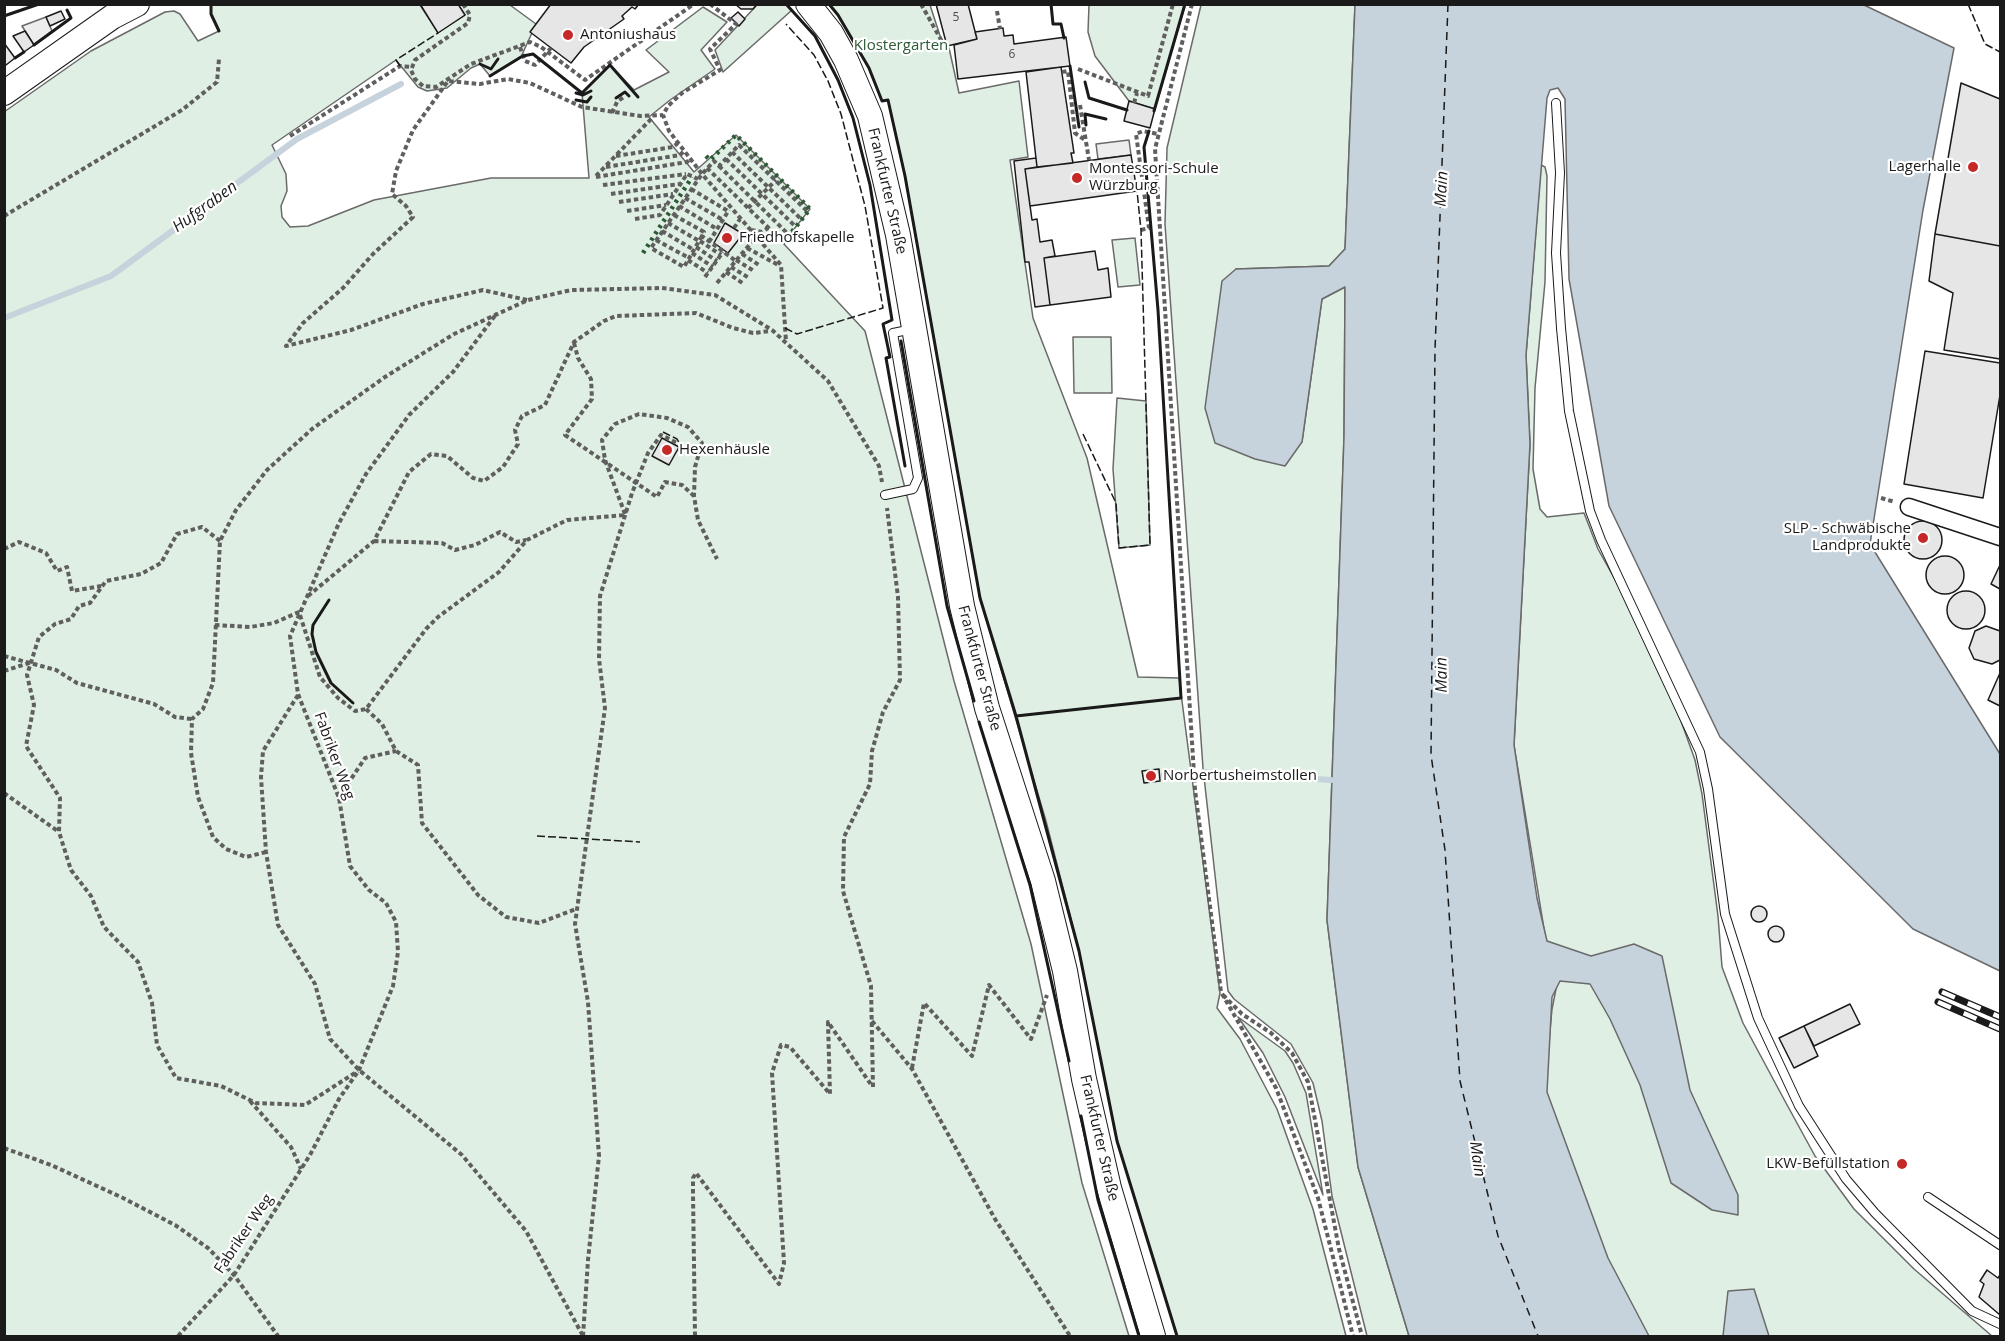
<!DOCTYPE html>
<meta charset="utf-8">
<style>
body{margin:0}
#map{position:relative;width:2005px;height:1341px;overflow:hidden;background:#fff;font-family:"Open Sans",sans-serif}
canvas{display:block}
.frame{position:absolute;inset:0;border:6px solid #1a1a1a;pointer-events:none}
</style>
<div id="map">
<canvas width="2005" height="1341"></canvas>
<div class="frame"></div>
</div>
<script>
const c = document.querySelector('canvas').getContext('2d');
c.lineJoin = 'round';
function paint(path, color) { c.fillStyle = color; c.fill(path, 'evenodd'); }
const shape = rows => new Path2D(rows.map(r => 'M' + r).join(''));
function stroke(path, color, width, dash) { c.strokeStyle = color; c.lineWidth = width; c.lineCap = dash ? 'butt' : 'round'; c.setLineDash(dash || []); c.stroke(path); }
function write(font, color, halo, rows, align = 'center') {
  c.font = font + ' "Open Sans",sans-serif'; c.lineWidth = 4.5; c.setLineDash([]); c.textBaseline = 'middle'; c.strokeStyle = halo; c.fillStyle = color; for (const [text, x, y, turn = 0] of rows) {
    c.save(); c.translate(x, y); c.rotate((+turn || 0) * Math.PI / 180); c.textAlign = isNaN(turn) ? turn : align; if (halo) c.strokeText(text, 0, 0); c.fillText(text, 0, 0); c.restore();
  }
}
const green = shape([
 [211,4,420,5,438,32,465,15,458,5,510,5,536,24,521,57,490,76,480,64,471,68,447,88,427,91,418,87,396,60,272,145,286,174,287,191,281,206,282,217,290,227,308,226,374,200,491,178,589,178,582,93,610,65,634,90,669,72,646,50,703,7,727,22,701,50,715,69,670,100,649,117,694,172,736,135,810,209,783,243,865,331,954,681,1031,944,1082,1183,1129,1336,5,1336,4,112,91,51,165,12,174,11,180,14,198,41,219,31,211,14,211,4],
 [757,5,786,5,792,10,723,72,715,50,757,5],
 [829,5,930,5,944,48,949,48,959,93,1019,81,1028,157,1010,160,1033,318,1087,458,1138,677,1179,678,1220,993,1217,1008,1240,1039,1277,1109,1313,1209,1346,1336,1177,1336,1117,1141,1079,951,1046,821,980,598,905,176,888,100,882,101,868,67,838,15,829,5],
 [1089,5,1185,5,1155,109,1129,101,1095,56,1088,32,1089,5],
 [1201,5,1355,5,1345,249,1329,266,1236,269,1302,442,1322,299,1345,287,1344,437,1327,920,1358,1167,1409,1336,1367,1336,1332,1196,1322,1121,1313,1083,1291,1044,1234,999,1228,991,1203,768,1165,224,1167,148,1201,5],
 [1541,165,1545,167,1547,176,1545,282,1535,388,1533,469,1540,509,1547,517,1584,513,1598,549,1638,621,1681,721,1695,760,1702,794,1718,916,1722,967,1743,1023,1786,1103,1815,1156,1854,1209,1914,1269,1992,1336,1647,1336,1606,1260,1544,1094,1552,1009,1558,979,1590,958,1546,941,1514,745,1530,444,1526,355,1541,165],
 [1135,238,1140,285,1118,287,1112,240,1135,238],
 [1073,337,1111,337,1112,393,1074,393,1073,337],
 [1117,398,1146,401,1150,545,1119,548,1113,469,1117,398],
 [1238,1017,1285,1051,1293,1063,1306,1093,1323,1195,1285,1097,1263,1053,1238,1017]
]);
const parking = shape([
 [46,17,52,31,34,45,22,26,46,17],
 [1129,140,1131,155,1098,159,1096,144,1129,140]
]);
const water = shape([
 [1355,5,1864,5,1954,48,1923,210,1870,544,2000,754,2000,971,1913,929,1720,737,1609,506,1569,279,1565,99,1558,88,1550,90,1547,98,1526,355,1530,444,1514,745,1537,898,1547,941,1591,956,1634,944,1662,956,1690,1090,1738,1195,1738,1215,1712,1210,1671,1183,1640,1085,1610,1019,1590,984,1560,981,1552,997,1547,1092,1608,1258,1649,1336,1409,1336,1358,1167,1327,920,1344,437,1345,287,1322,299,1302,442,1285,466,1255,459,1215,443,1205,408,1222,281,1236,269,1329,266,1345,249,1355,5],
 [1754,1289,1769,1336,1723,1336,1728,1291,1754,1289]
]);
const stream = shape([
 [4,318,111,276,297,139,401,84],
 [1203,772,1331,780],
 [1164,775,1184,774]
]);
const ferry = shape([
 [1448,4,1435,350,1431,755,1445,850,1460,1081,1498,1236,1538,1336]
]);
const building = shape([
 [420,4,458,4,465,15,438,33,420,4],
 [551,4,639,4,635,9,632,7,622,16,624,19,584,47,571,63,530,32,551,4],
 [735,4,757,4,753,9,741,9,735,4],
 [936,4,968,4,977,39,947,46,936,4],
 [61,11,65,19,50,26,46,17,61,11],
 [738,12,745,19,739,26,731,18,738,12],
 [1003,28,1004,36,1013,35,1014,44,1066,37,1070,66,958,79,954,45,977,39,975,32,1003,28],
 [25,31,34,45,24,52,13,36,25,31],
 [4,43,15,58,6,65,4,62,4,43],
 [1061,67,1074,153,1071,153,1073,163,1037,167,1026,72,1061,67],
 [1961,83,2000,99,2000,246,1935,234,1961,83],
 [1129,101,1155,109,1150,128,1124,121,1129,101],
 [1131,155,1137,191,1030,206,1025,169,1131,155],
 [1036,158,1037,167,1025,169,1032,220,1037,219,1040,242,1052,240,1055,256,1044,258,1050,305,1035,307,1029,262,1025,262,1014,161,1036,158],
 [725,223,743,234,728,253,714,243,725,223],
 [1935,234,2000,246,2000,359,1944,350,1953,293,1929,281,1935,234],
 [1095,251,1098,270,1108,268,1111,297,1050,305,1044,258,1095,251],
 [1925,351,2000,363,2000,395,1983,498,1904,484,1925,351],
 [662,438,679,447,669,465,652,456,662,438],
 '1904 540a19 19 0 1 1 38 0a19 19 0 1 1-38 0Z',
 '1926 575a19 19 0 1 1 38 0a19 19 0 1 1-38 0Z',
 [2000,565,2000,589,1991,584,2000,565],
 '1947 610a19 19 0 1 1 38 0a19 19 0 1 1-38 0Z',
 [1986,626,2000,631,2000,660,1992,664,1974,659,1969,648,1975,631,1986,626],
 [2000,673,2000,706,1988,700,2000,673],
 [1159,769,1160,781,1144,783,1142,771,1159,769],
 '1751 914a8 8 0 1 1 16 0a8 8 0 1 1-16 0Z',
 '1768 934a8 8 0 1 1 16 0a8 8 0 1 1-16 0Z',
 [1850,1004,1860,1024,1814,1046,1804,1026,1850,1004],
 [1804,1026,1818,1056,1794,1068,1779,1038,1804,1026],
 [1987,1270,1998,1278,2000,1275,2000,1315,1979,1297,1984,1284,1980,1281,1987,1270]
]);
const path = shape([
 [463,4,470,15,468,23,415,60,411,70,415,79,423,86,436,87,471,64,530,42,541,47,585,80,694,4],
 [710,4,736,24,710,49,720,70,682,93,668,106,663,115,669,131,702,174,781,265,786,342],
 [921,4,944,45],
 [1192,4,1155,149,1195,790,1221,992,1276,1088,1318,1198,1353,1336],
 [997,11,1000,29],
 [520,47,525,61,535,65,551,48],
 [1078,69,1148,96,1173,4],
 [1062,72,1068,71,1075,133,1085,140],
 [1134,103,1137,93],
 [1080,105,1089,160],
 [612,113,617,102,625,96],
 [290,136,400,66,412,67],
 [732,152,800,218],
 [616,156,673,147,678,143],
 [726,159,794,225],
 [719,166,787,233],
 [606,167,680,155,684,151],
 [707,168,781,240],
 [596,176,653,117],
 [596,177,687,162,690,159],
 [603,185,686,174],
 [691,189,728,211],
 [611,194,679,184],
 [685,198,723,220],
 [619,202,673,194],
 [679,206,717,229],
 [748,208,776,180],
 [627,211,666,205],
 [674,215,704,232,702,236,736,261],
 [4,216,182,110,217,82,219,59],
 [635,219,660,215,687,174,698,179],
 [668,223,699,241],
 [734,228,740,219],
 [751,230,762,232,768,228],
 [1141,230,1149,228,1136,134,1143,131,1158,134],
 [662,231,694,250],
 [702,236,684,267,651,248,702,174,714,161,719,166,739,145,807,211],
 [656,240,689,258],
 [700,241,721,255],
 [709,242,729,210],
 [696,247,717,261],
 [747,248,780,266],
 [692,253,713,267],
 [742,254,759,265],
 [688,260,708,273],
 [736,260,754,271],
 [731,267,749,278],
 [726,272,744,284],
 [705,277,723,252],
 [717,283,756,237],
 [527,300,483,290,423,304,351,330,286,346,303,323,343,288,373,254,413,217,406,206,392,194,396,171,413,130,448,81,480,84,508,79,530,83,582,107,640,116,663,115],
 [574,343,578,358,591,379,592,399,565,435,657,497,665,482,682,485,694,496],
 [1881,498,1895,502],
 [625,514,605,460,602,440,615,424,639,414,667,418,688,427,702,443,695,467,694,496,698,520,717,559],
 [220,541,202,527,177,534,161,563,141,574,106,581,90,603,79,606,71,619,55,624,39,637,27,675,34,705,26,746,60,798,59,832,71,870,91,896,104,927,138,962,152,1003,157,1045,176,1078,221,1086,256,1103,305,1105,358,1071],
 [374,541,442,543,455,550,475,545,500,532,516,542,526,540],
 [4,549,19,542,46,553,57,571,67,567,72,591,101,586],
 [308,596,374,541,409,472,431,454,447,456,473,478,484,481,503,467,518,444,515,430,522,416,545,405,574,342,604,321,616,316,696,313,733,328,753,333,771,331],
 [215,625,250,627,274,623,299,612,320,677,338,698,355,711,366,709,426,629,438,617,499,572,527,540,567,520,625,515],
 [4,656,56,670,77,683,154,704,175,717,192,719],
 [4,671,32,662],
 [298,695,263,751,261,777,266,852,278,925,315,984,330,1039,359,1070,462,1155,526,1231,583,1336],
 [366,709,382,724,396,751,418,765,422,823,478,895,506,917,539,923,576,909],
 [4,793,59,832],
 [339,797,365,758,396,751],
 [266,852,246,857,226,849,213,837,198,797,191,753,192,719,203,709,213,683,220,541,236,510,267,470,312,429,385,377,454,334,528,300,571,290,662,288,715,295,772,330,828,381,879,466,882,482],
 [1223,995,1242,1014,1271,1033,1292,1053,1308,1082,1339,1249,1362,1336],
 [872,1021,912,1069,995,1219,1070,1336],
 [912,1068,924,1003,972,1056,989,985,1031,1039,1047,995],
 [873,1087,871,986,843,891,844,837,870,784,872,751,883,712,900,680,898,597,887,508],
 [250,1101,291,1147,301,1169],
 [4,1148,51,1165,123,1198,175,1225,208,1248,234,1275,278,1336],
 [178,1336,234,1275,310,1155,339,1099,359,1070,393,986,398,952,396,922,386,903,369,890,350,866,339,798,298,694,290,636,339,523,366,474,409,415,453,372,497,313],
 [583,1336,588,1260,599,1156,588,1002,575,924,605,708,599,659,600,596,632,493,648,453,661,435,677,443],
 [695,1336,693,1193,693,1178,696,1173,779,1284,784,1263,772,1073,781,1045,790,1047,830,1094,828,1022,872,1086]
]);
const lane = shape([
 [1556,103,1560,173,1556,253,1561,328,1569,411,1590,511,1601,540,1700,752,1708,789,1725,914,1758,1018,1799,1106,1846,1179,1875,1213,1972,1311,2000,1324],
 [885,495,913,489,918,478,893,333,913,329],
 [1928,1197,2000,1245]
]);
const street = shape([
 [1909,507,2000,537]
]);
const secondary = shape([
 [808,4,831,33,846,60,870,116,898,235,962,606,987,708,1043,881,1065,971,1084,1079,1109,1188,1153,1336],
 [4,93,112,17,137,4]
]);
const rail = shape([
 [1942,992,2000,1017],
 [1938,1002,2000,1029]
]);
const hedge = shape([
 [706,156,710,160,736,135,810,209,783,243],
 [643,253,692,177]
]);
const fence = shape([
 [1968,4,1985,44,2000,52],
 [400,66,396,60,438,33],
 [785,328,797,334,883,308,865,206,841,114,828,81,814,55,786,24],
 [663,432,677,439,681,446,678,454],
 [1083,434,1116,503,1119,548,1150,545,1141,230,1137,191],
 [537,836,640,842]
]);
const wall = shape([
 [211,4,211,14,219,31],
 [786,4,815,36,838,80,853,118,870,185,892,320,883,324,890,357,886,358,905,466],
 [829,4,838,15,869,68,882,101,888,100,905,176,980,598,1016,716,1181,698,1158,310,1144,147,1149,131],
 [1051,4,1053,24,1061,24,1064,38],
 [4,16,39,4],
 [34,45,71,18,67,10],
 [523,56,533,54,582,93,610,65,638,97],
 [15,58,24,52],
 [480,64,491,69,498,59],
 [1070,66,1079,127],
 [490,76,521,57],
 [1085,82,1089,98,1127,110],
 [576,93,583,95,591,91],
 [616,98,625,92,629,96],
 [576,100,587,102,591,97],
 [1154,111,1185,4],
 [1086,125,1085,114,1106,119],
 [901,341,947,606,974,701],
 [329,600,313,625,312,634,316,652,331,683,353,703],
 [1016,716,1079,951,1117,1141,1177,1336],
 [979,722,1030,885,1069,1061],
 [1081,1116,1098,1200,1139,1336]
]);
const markers = [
 [568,35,6,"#c62828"],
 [1973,167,6,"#c62828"],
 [1077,178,6,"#c62828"],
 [727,238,6,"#c62828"],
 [667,450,6,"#c62828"],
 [1923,538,6,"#c62828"],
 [1151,776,6,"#c62828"],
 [1902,1164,6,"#c62828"]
];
const numberNames = [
 ["5",956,18],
 ["6",1012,55]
];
const poiNames = [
 ["Antoniushaus",580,35],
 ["Lagerhalle",1961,167,"right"],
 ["Montessori-Schule",1089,169],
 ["Würzburg",1089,186],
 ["Friedhofskapelle",739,238],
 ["Hexenhäusle",679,450],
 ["SLP - Schwäbische",1911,529,"right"],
 ["Landprodukte",1911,546,"right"],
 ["Norbertusheimstollen",1163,776],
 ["LKW-Befüllstation",1890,1164,"right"]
];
const parkNames = [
 ["Klostergarten",901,46]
];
const streetNames = [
 ["Frankfurter Straße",887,191,77],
 ["Frankfurter Straße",979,668,75],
 ["Fabriker Weg",334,756,70],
 ["Frankfurter Straße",1099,1138,77],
 ["Fabriker Weg",244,1234,-56]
];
const waterNames = [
 ["Main",1442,189,-87],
 ["Hufgraben",205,207,-36],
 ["Main",1442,675,-91],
 ["Main",1477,1159,82]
];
paint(green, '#e0efe3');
stroke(green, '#6a6a6a', 1.5);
paint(parking, '#ededed');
stroke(parking, '#6a6a6a', 1.5);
paint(water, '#c6d2dc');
stroke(water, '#6a6a6a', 1.5);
stroke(stream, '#c6d2dc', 6);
stroke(ferry, '#1a1a1a', 1.5, [8, 6]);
paint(building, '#e6e6e6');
stroke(building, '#1a1a1a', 1.5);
stroke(lane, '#1a1a1a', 10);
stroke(street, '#1a1a1a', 19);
stroke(secondary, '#1a1a1a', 26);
stroke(path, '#5f5f5f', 4, [4.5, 3]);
stroke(lane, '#fff', 8);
stroke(street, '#fff', 16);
stroke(secondary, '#fff', 24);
stroke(rail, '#1a1a1a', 7);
stroke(rail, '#fff', 4.5, [14]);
stroke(hedge, '#2b5a34', 4.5, [3, 4.5]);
stroke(fence, '#1a1a1a', 1.5, [8, 3]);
stroke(wall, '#1a1a1a', 3);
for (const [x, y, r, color] of markers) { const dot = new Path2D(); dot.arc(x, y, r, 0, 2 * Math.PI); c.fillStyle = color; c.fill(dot); stroke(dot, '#fff', 2); }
write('12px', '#4d4d4d', null, numberNames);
write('15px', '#1a1a1a', '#fff', poiNames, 'left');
write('15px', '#2b5a34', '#fff', parkNames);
write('15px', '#1a1a1a', '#fff', streetNames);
write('italic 16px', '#1a1a1a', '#fff', waterNames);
</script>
